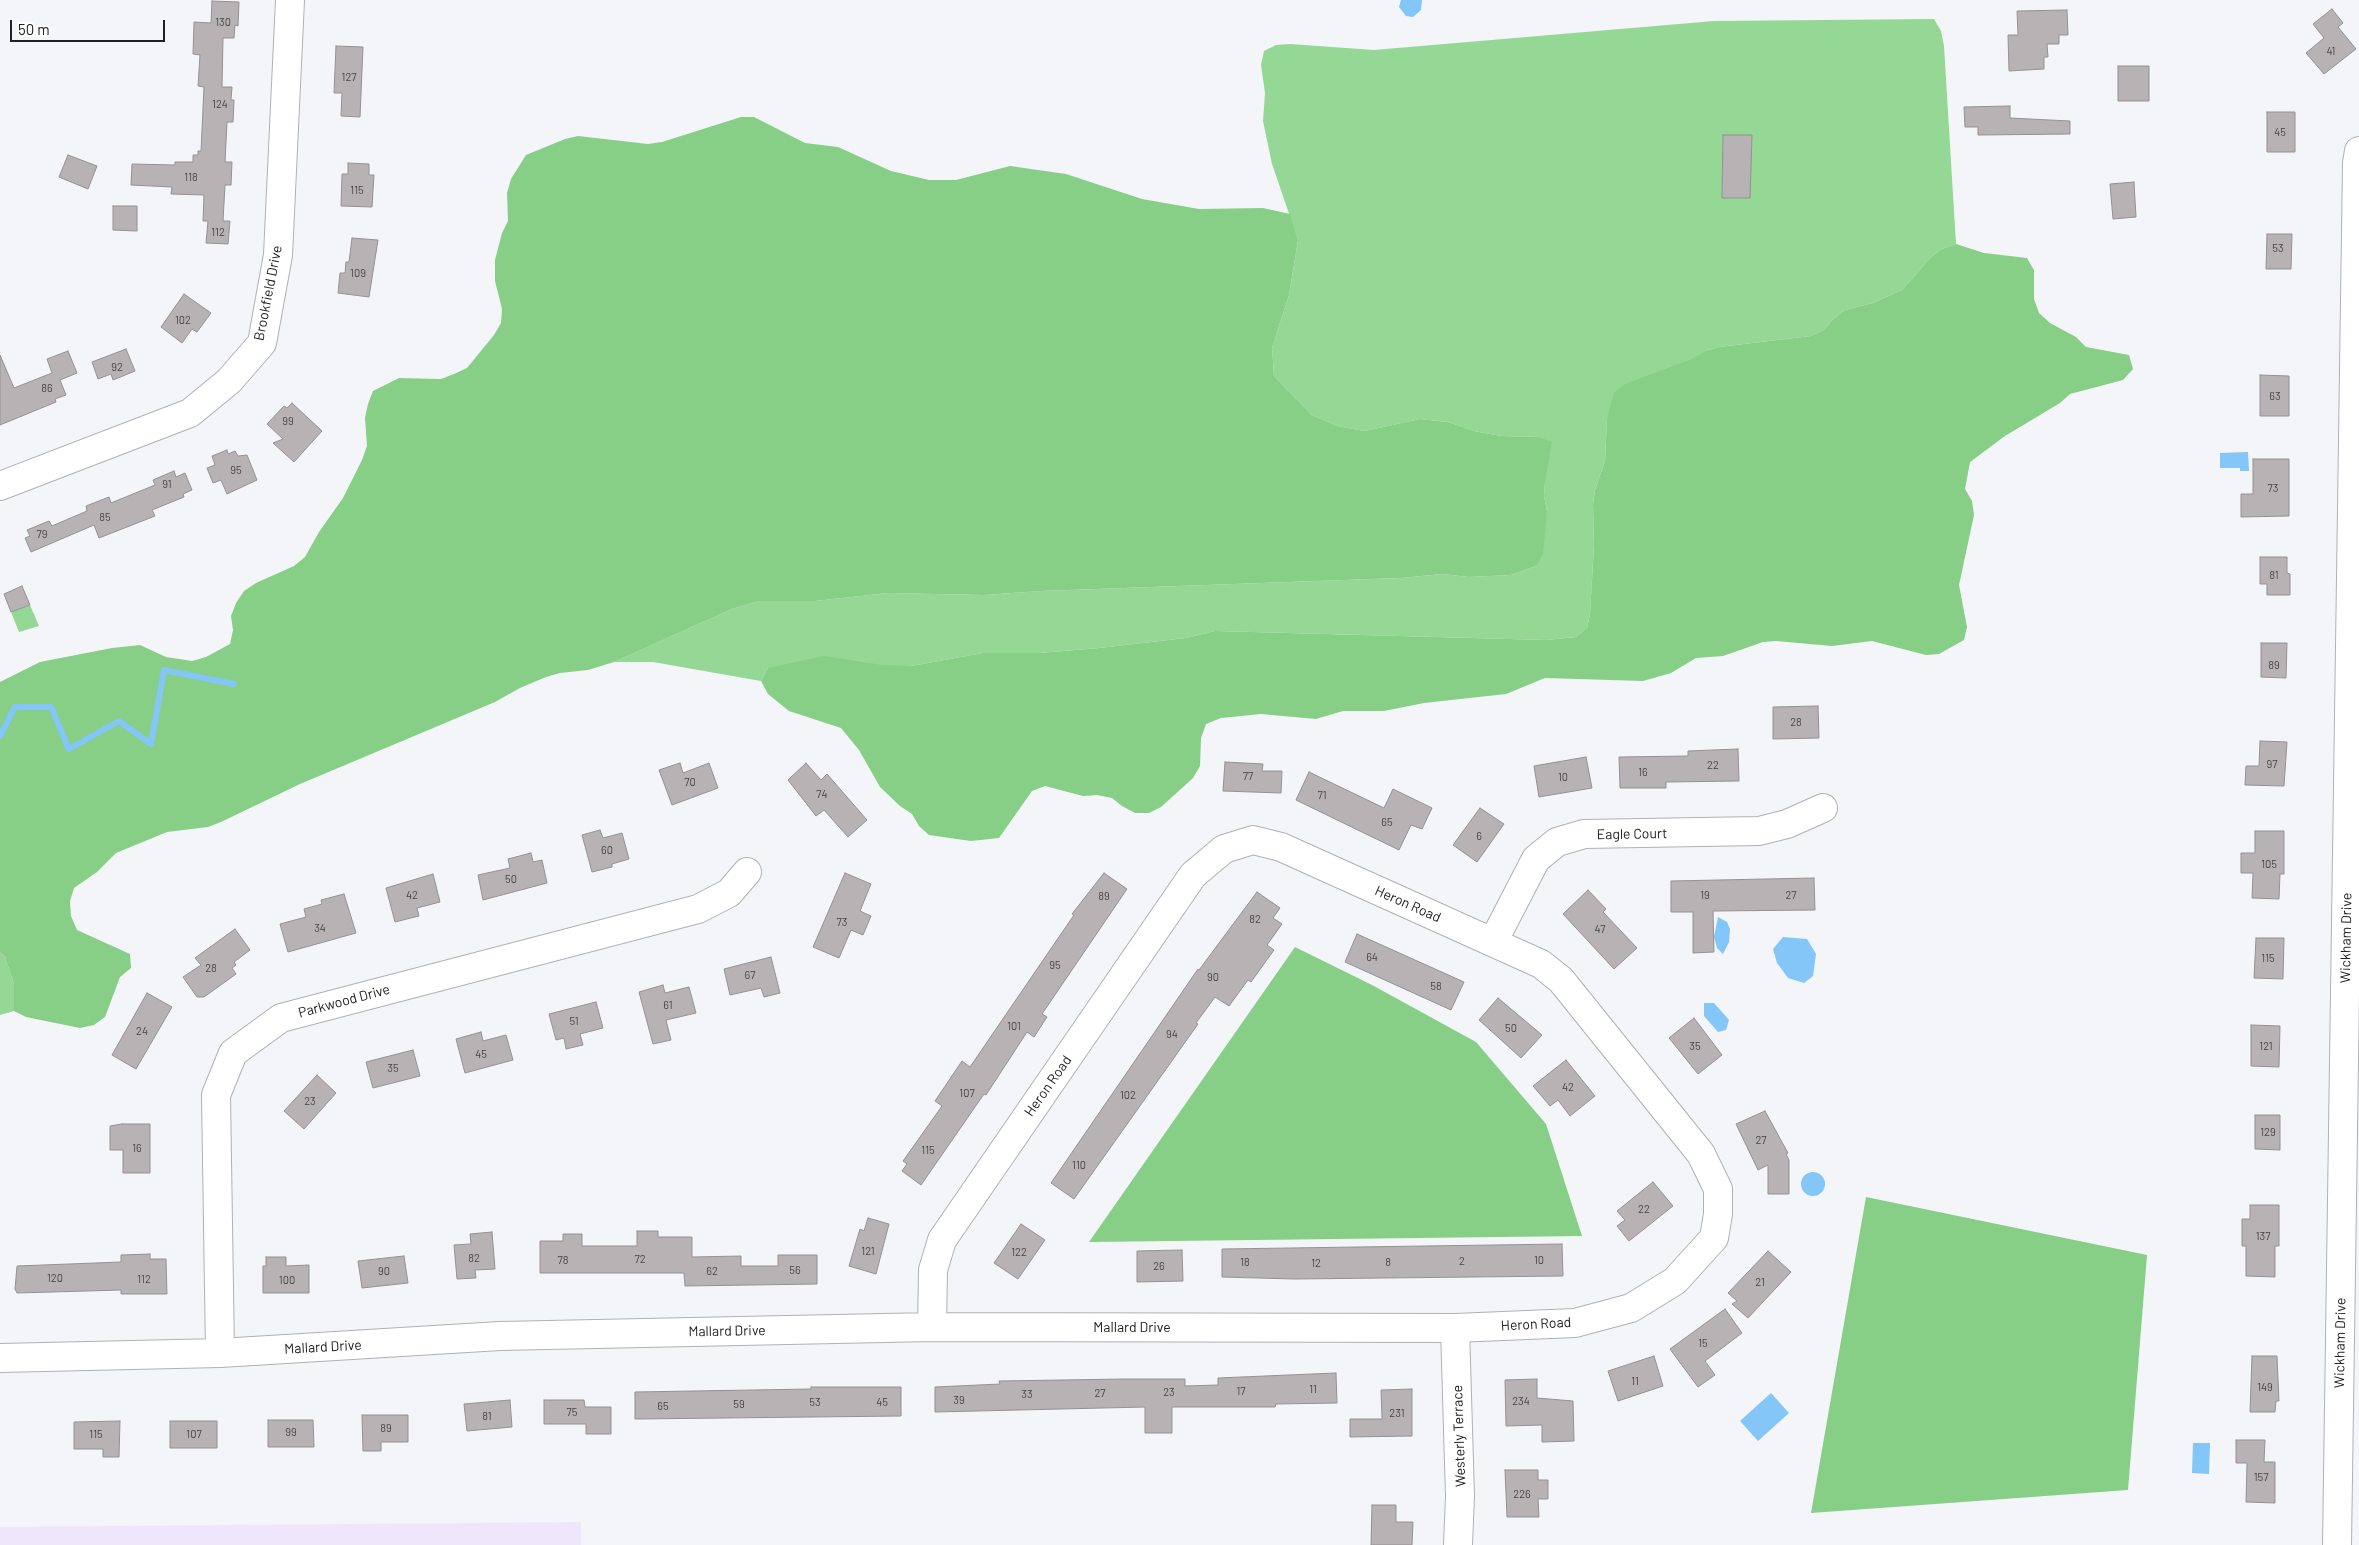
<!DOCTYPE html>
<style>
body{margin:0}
#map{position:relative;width:2359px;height:1545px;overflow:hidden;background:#f3f5f8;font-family:Barlow,sans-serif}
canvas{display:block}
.scale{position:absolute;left:10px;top:20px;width:155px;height:22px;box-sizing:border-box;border:2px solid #212122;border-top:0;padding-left:6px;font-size:15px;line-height:18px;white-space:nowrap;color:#212122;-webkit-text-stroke:4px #fff;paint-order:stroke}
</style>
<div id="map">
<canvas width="2359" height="1545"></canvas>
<div class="scale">50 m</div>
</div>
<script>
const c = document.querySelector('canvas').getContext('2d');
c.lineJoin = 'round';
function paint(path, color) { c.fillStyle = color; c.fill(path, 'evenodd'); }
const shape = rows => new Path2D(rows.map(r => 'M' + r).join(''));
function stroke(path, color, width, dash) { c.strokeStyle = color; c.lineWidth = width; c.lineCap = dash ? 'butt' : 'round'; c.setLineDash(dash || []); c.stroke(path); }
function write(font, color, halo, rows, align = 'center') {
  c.font = font + ' Barlow,sans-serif'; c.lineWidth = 5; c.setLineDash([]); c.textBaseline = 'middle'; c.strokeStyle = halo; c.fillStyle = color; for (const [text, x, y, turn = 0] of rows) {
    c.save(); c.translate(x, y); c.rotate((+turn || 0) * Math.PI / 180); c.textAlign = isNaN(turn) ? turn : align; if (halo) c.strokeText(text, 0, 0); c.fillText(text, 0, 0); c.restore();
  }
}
const education = shape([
 [581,1522,581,1545,0,1545,0,1527]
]);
const green = shape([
 [1934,19,1941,31,1944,46,1956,244,1942,249,1930,258,1902,290,1873,303,1845,310,1833,319,1824,330,1811,336,1719,347,1705,351,1607,419,1605,461,1595,490,1593,504,1594,545,1590,614,1587,628,1576,637,1546,640,1215,631,1186,638,1099,648,1040,653,983,653,911,666,768,668,761,681,653,662,614,662,732,609,759,601,815,601,888,593,984,595,1041,591,1400,578,1443,574,1469,577,1511,575,1536,566,1547,511,1544,496,1545,483,1538,437,1501,436,1474,431,1448,422,1420,419,1365,431,1337,426,1312,415,1274,376,1272,348,1289,295,1298,240,1272,164,1263,121,1265,93,1261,65,1264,51,1276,45,1290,44,1374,50,1714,21],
 [30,605,39,626,19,632,11,612],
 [0,952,5,957,14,984,14,1011,0,1015]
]);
const forest = shape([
 [741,117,754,117,805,143,838,147,891,171,929,180,956,180,1010,166,1066,174,1142,199,1199,209,1263,208,1290,214,1298,240,1289,295,1272,348,1274,376,1312,415,1337,426,1365,431,1420,419,1448,422,1474,431,1501,436,1538,437,1552,442,1545,483,1544,496,1547,511,1543,554,1536,566,1511,575,1469,577,1443,574,1400,578,1041,591,984,595,888,593,815,601,759,601,732,609,614,662,588,670,560,673,546,677,520,688,495,702,300,784,221,822,208,827,167,832,116,853,97,872,74,888,70,901,71,916,77,930,130,954,131,968,120,977,105,1017,94,1025,80,1028,26,1017,14,1011,14,984,5,957,0,952,0,682,40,662,112,648,140,645,166,657,192,661,206,657,230,644,233,630,231,616,236,603,244,591,256,583,294,566,305,557,319,532,343,498,362,460,367,446,365,418,368,404,373,391,399,378,441,379,454,374,467,368,494,335,501,323,502,309,495,281,495,260,502,233,508,221,507,193,511,179,526,155,565,139,578,136,648,144,662,142],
 [1956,244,1984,253,2027,258,2034,270,2034,299,2039,313,2050,323,2076,337,2086,347,2129,355,2133,369,2123,380,2070,394,2060,403,2005,436,1970,462,1965,489,1972,501,1974,515,1959,585,1967,627,1964,640,1939,654,1926,655,1872,641,1832,646,1776,641,1763,642,1723,656,1696,658,1671,673,1643,681,1545,678,1506,694,1424,703,1384,711,1343,711,1316,719,1261,714,1221,718,1206,724,1201,738,1200,766,1193,778,1161,807,1149,813,1135,813,1122,806,1112,798,1097,795,1083,796,1045,786,1032,791,999,838,971,841,929,835,919,826,912,814,900,806,880,787,859,750,841,728,789,711,768,694,761,681,768,668,824,656,882,665,911,666,983,653,1040,653,1099,648,1186,638,1215,631,1546,640,1576,637,1587,628,1590,614,1594,545,1593,504,1595,490,1605,461,1607,419,1614,393,1625,384,1692,359,1705,351,1719,347,1811,336,1824,330,1833,319,1845,310,1873,303,1902,290,1930,258,1942,249],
 [1295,947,1372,985,1476,1042,1546,1124,1582,1236,1089,1242],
 [1866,1197,2147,1255,2128,1490,1811,1513]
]);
const water = shape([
 [1401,0,1422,0,1421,10,1413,17,1406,16,1399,7],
 [2248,452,2249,471,2240,471,2240,468,2220,468,2220,453],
 [1718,917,1727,922,1730,929,1729,942,1723,954,1717,948,1714,937],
 [1783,937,1807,939,1816,954,1813,976,1804,983,1788,978,1777,963,1773,949],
 [1704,1003,1714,1003,1729,1020,1726,1030,1718,1032,1704,1016],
 '1801 1184a12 12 0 1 1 24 0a12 12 0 1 1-24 0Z',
 [1771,1393,1789,1413,1758,1441,1740,1421],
 [2193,1443,2210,1443,2209,1474,2192,1473]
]);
const stream = shape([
 [0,736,15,707,51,707,69,749,119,721,151,744,164,670,234,684]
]);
const building = shape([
 [212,1,239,2,238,26,235,25,234,38,223,38,222,87,232,87,231,100,234,100,233,122,227,122,225,162,232,162,231,185,225,185,223,221,230,221,228,244,206,243,208,221,203,221,204,195,171,194,172,187,131,185,132,164,175,165,175,162,193,162,193,155,198,155,198,151,201,151,204,87,198,86,200,55,193,54,194,22,211,23,212,1],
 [2332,9,2343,23,2338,27,2356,49,2324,74,2306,53,2324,38,2313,24,2332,9],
 [2067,10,2068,35,2059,35,2059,44,2047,44,2048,57,2044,57,2044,69,2009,71,2008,35,2018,35,2017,11,2067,10],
 [336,46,363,47,360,117,341,116,342,93,334,93,336,46],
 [2118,66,2149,66,2149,101,2118,101,2118,66],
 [2010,106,2010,118,2070,121,2070,134,1978,135,1978,127,1965,127,1964,107,2010,106],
 [2267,112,2295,112,2295,152,2267,152,2267,112],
 [1723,135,1752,135,1750,198,1722,198,1723,135],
 [68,155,97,166,88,189,59,177,68,155],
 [348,163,369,164,369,175,374,175,372,207,341,206,342,174,348,174,348,163],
 [2134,182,2136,217,2113,219,2110,184,2134,182],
 [113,206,137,206,137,231,113,230,113,206],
 [2267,234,2292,234,2291,269,2266,269,2267,234],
 [352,238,378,240,369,297,338,293,340,273,345,273,346,262,349,262,352,238],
 [184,294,211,313,197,332,192,329,182,343,161,327,184,294],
 [126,349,135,371,113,380,111,374,98,379,92,362,126,349],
 [68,351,77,373,60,380,66,395,55,399,56,402,0,425,0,355,14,388,52,373,47,359,68,351],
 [2260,375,2289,376,2289,416,2260,416,2260,375],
 [292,403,322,431,294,462,273,443,283,439,267,424,284,406,287,408,292,403],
 [227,450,228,454,235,451,238,456,247,455,257,480,227,494,221,480,213,483,207,468,215,465,212,456,227,450],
 [2253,459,2289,459,2289,516,2241,517,2241,494,2253,494,2253,459],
 [174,471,176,477,185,473,192,490,183,494,184,497,152,510,155,516,99,538,94,525,31,552,25,538,30,536,27,530,49,521,52,526,87,511,86,506,109,497,111,503,155,485,153,480,174,471],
 [2260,557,2287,557,2287,573,2290,574,2290,595,2267,595,2267,584,2260,584,2260,557],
 [22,586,30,605,11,612,4,594,22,586],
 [2261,643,2287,643,2286,678,2261,677,2261,643],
 [1818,706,1819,738,1773,739,1773,707,1818,706],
 [2260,741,2287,742,2284,786,2245,785,2246,766,2259,766,2260,741],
 [1738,749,1739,781,1666,782,1666,788,1620,788,1619,757,1688,756,1688,751,1738,749],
 [1586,757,1592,788,1539,797,1534,766,1586,757],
 [1225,762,1263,764,1262,771,1282,771,1281,793,1223,791,1225,762],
 [680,763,683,773,709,763,718,788,672,805,659,770,680,763],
 [806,763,821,780,827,774,867,820,848,837,824,810,816,816,788,780,806,763],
 [1309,772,1384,808,1393,789,1432,808,1422,829,1411,825,1399,850,1296,800,1309,772],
 [1480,808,1504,824,1477,862,1453,845,1480,808],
 [600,830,603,838,622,833,629,859,612,864,612,867,592,872,582,835,600,830],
 [2255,831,2284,831,2284,874,2280,874,2279,899,2252,898,2253,873,2241,873,2241,853,2255,853,2255,831],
 [531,853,533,862,542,860,547,883,483,900,478,875,510,868,508,859,531,853],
 [845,873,871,884,860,911,871,916,863,935,851,930,839,958,813,947,845,873],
 [1104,873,1127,889,1042,1014,1047,1017,1034,1037,1027,1032,986,1095,984,1094,921,1185,902,1171,907,1164,903,1161,942,1106,935,1101,962,1061,970,1067,1074,915,1072,914,1104,873],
 [433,874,440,902,417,908,419,916,395,922,386,888,433,874],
 [1814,878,1815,910,1713,911,1714,952,1693,953,1693,912,1671,912,1671,881,1814,878],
 [1588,890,1606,909,1603,912,1637,948,1614,969,1563,914,1588,890],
 [1257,892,1280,908,1273,918,1282,924,1267,945,1274,950,1251,982,1248,980,1229,1006,1215,997,1196,1023,1198,1024,1074,1199,1051,1183,1198,969,1199,970,1257,892],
 [344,894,356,933,288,952,280,924,306,917,304,909,322,904,321,900,344,894],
 [235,929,250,950,234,962,236,965,232,968,236,974,204,997,197,997,183,977,201,965,195,958,235,929],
 [1357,934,1464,982,1451,1010,1345,962,1357,934],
 [2256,938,2284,938,2283,979,2254,978,2256,938],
 [771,957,780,993,764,997,761,988,730,995,724,969,771,957],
 [663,985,665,993,689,987,696,1013,666,1020,671,1040,653,1044,639,992,663,985],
 [147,993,172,1007,136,1069,112,1055,147,993],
 [1498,998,1542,1035,1521,1058,1479,1020,1498,998],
 [596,1002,603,1028,580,1034,583,1045,566,1049,564,1038,556,1040,549,1014,596,1002],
 [1694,1018,1722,1055,1698,1074,1669,1038,1694,1018],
 [2251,1025,2280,1026,2279,1067,2251,1066,2251,1025],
 [481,1032,483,1041,506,1035,513,1060,465,1073,456,1039,481,1032],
 [413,1050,420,1076,373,1088,366,1062,413,1050],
 [1566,1060,1595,1096,1570,1116,1558,1100,1550,1106,1533,1086,1566,1060],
 [317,1075,336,1093,304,1129,284,1111,317,1075],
 [1765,1111,1788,1153,1786,1154,1789,1160,1789,1194,1768,1194,1768,1165,1758,1170,1736,1124,1765,1111],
 [2255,1115,2280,1115,2280,1150,2255,1149,2255,1115],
 [122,1124,150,1124,150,1173,123,1173,123,1150,110,1150,110,1126,122,1124],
 [1653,1182,1673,1206,1629,1241,1617,1226,1625,1220,1617,1211,1653,1182],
 [2250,1205,2279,1205,2279,1246,2275,1246,2275,1277,2246,1276,2246,1246,2242,1246,2242,1219,2250,1219,2250,1205],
 [868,1218,889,1224,876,1274,849,1266,860,1229,864,1231,868,1218],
 [1021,1224,1045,1240,1018,1279,994,1263,1021,1224],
 [637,1231,658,1231,658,1237,692,1237,692,1257,741,1256,741,1266,778,1266,778,1255,817,1255,817,1284,685,1286,684,1273,540,1273,540,1241,563,1241,563,1234,582,1234,582,1246,637,1246,637,1231],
 [492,1232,495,1269,475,1270,476,1278,457,1279,454,1245,471,1244,470,1234,492,1232],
 [1562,1244,1563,1276,1294,1279,1222,1277,1222,1249,1562,1244],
 [1182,1250,1183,1281,1137,1282,1137,1251,1182,1250],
 [1768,1251,1791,1272,1748,1318,1732,1304,1737,1301,1728,1293,1768,1251],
 [150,1254,150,1259,166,1259,167,1294,121,1294,121,1290,17,1293,15,1289,17,1266,121,1262,121,1255,150,1254],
 [404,1256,408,1283,362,1288,358,1261,404,1256],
 [266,1257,286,1257,286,1266,309,1265,309,1293,263,1293,263,1266,266,1266,266,1257],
 [1725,1309,1742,1333,1705,1361,1715,1375,1698,1387,1670,1349,1725,1309],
 [1654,1356,1663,1386,1618,1401,1608,1371,1654,1356],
 [2252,1356,2277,1356,2279,1401,2276,1401,2275,1412,2250,1412,2252,1356],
 [1336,1373,1337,1403,1276,1404,1275,1407,1172,1407,1172,1433,1145,1433,1145,1407,935,1412,935,1387,1000,1384,999,1381,1124,1379,1185,1379,1185,1386,1218,1385,1218,1378,1336,1373],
 [1537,1379,1537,1398,1573,1401,1574,1441,1542,1442,1542,1425,1506,1426,1505,1380,1537,1379],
 [811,1387,901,1387,901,1416,635,1419,635,1392,811,1389,811,1387],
 [1412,1389,1412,1436,1350,1437,1350,1419,1382,1419,1381,1390,1412,1389],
 [510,1400,512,1427,467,1431,464,1404,510,1400],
 [544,1400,584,1400,585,1407,611,1407,611,1434,586,1434,586,1424,544,1424,544,1400],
 [362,1415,408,1415,408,1442,381,1442,381,1451,363,1451,362,1415],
 [268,1420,313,1420,314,1447,268,1447,268,1420],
 [120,1421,119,1457,103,1457,103,1449,74,1449,74,1422,120,1421],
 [170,1421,217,1421,217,1448,170,1448,170,1421],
 [2236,1440,2265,1440,2264,1462,2275,1462,2275,1503,2246,1502,2247,1463,2236,1463,2236,1440],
 [1505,1470,1538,1470,1538,1480,1548,1480,1548,1499,1538,1499,1539,1517,1507,1517,1505,1470],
 [1372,1505,1396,1505,1396,1522,1413,1522,1412,1545,1371,1545,1372,1505]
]);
const minor = shape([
 [0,486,190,413,229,381,262,343,278,255,290,0],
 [1493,942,1536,859,1557,842,1584,834,1759,831,1787,824,1823,808],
 [1455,1328,1460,1496,1458,1545],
 [220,1353,216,1095,233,1053,281,1018,698,909,729,893,747,872],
 [0,1358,220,1353,500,1336,932,1327,1455,1328,1575,1323,1631,1308,1675,1281,1714,1238,1718,1214,1718,1189,1701,1154,1561,980,1541,964,1281,847,1253,840,1224,849,1193,875,942,1240,933,1270,932,1327],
 [2337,1545,2357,163,2359,151]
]);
const numberNames = [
 ["130",223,22],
 ["41",2331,51],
 ["127",349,77],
 ["124",220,104],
 ["45",2280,132],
 ["118",191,177],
 ["115",357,190],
 ["112",218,232],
 ["53",2278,248],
 ["109",358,273],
 ["102",183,320],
 ["92",117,367],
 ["86",47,388],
 ["63",2275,396],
 ["99",288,421],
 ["95",236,470],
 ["91",167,484],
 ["73",2273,488],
 ["85",105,517],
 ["79",42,534],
 ["81",2274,575],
 ["89",2274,665],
 ["28",1796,722],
 ["97",2272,764],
 ["22",1713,765],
 ["16",1643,772],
 ["77",1248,776],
 ["10",1563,777],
 ["70",690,782],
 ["74",822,794],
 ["71",1322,795],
 ["65",1387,822],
 ["6",1479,836],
 ["60",607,850],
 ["105",2269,864],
 ["50",511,879],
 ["42",412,895],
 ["19",1705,895],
 ["27",1791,895],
 ["89",1104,896],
 ["82",1255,919],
 ["73",842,922],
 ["34",320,928],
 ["47",1600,929],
 ["64",1372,957],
 ["115",2268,958],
 ["95",1055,965],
 ["28",211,968],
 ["67",750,975],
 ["90",1213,977],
 ["58",1436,986],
 ["61",668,1005],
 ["51",574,1021],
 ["101",1014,1026],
 ["50",1511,1028],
 ["24",142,1031],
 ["94",1172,1034],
 ["35",1695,1046],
 ["121",2266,1046],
 ["45",481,1054],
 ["35",393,1068],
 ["42",1568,1087],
 ["107",967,1093],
 ["102",1128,1095],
 ["23",310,1101],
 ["129",2268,1132],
 ["27",1761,1140],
 ["16",137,1148],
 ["115",928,1150],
 ["110",1079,1165],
 ["22",1644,1209],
 ["137",2263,1236],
 ["121",868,1251],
 ["122",1019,1252],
 ["82",474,1258],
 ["72",640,1259],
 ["78",563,1260],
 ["10",1539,1260],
 ["2",1462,1261],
 ["18",1245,1262],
 ["8",1388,1262],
 ["12",1316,1263],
 ["26",1159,1266],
 ["56",795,1270],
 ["90",384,1271],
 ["62",712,1271],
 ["120",55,1278],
 ["112",144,1279],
 ["100",287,1280],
 ["21",1760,1282],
 ["15",1703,1343],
 ["11",1635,1381],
 ["149",2265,1387],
 ["11",1313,1389],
 ["17",1241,1391],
 ["23",1169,1392],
 ["27",1100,1393],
 ["33",1027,1394],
 ["39",959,1400],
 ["234",1521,1401],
 ["53",815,1402],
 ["45",882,1402],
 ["59",739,1404],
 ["65",663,1406],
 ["75",572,1412],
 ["231",1397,1413],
 ["81",487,1416],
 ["89",386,1428],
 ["99",291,1432],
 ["115",96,1434],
 ["107",194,1434],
 ["157",2261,1477],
 ["226",1522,1494]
];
const streetNames = [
 ["Brookfield Drive",268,293,-79],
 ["Eagle Court",1632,834,-1],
 ["Heron Road",1408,904,24],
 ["Wickham Drive",2346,938,-89],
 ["Parkwood Drive",344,1001,-15],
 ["Heron Road",1048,1086,-55],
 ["Heron Road",1536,1324,-3],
 ["Mallard Drive",1132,1327],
 ["Mallard Drive",727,1331,-1],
 ["Wickham Drive",2340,1343,-89],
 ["Mallard Drive",323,1347,-3],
 ["Westerly Terrace",1459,1436,-92]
];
paint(education, '#f0e6fb');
paint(green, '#95d795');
paint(forest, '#87ce87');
paint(water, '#83c6f7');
stroke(stream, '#83c6f7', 6);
paint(building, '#b7b3b4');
stroke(building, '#959192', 1);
stroke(minor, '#b0b1b4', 30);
stroke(minor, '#fff', 28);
write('11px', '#464646', null, numberNames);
write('14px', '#212122', '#fff', streetNames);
</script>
